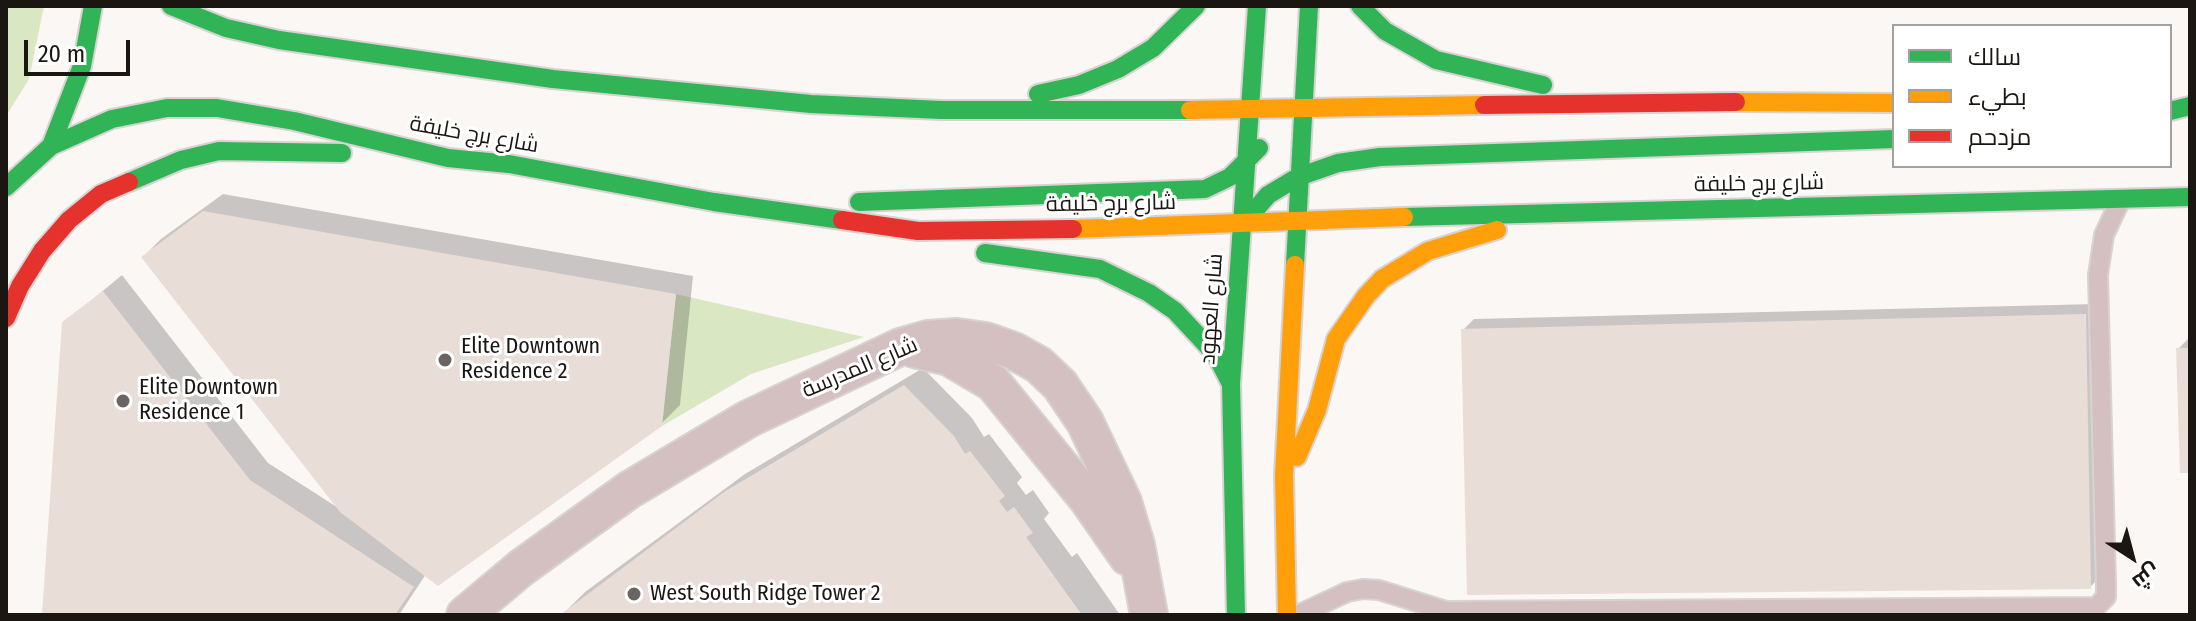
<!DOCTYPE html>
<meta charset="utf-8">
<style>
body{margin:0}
#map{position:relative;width:2196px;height:621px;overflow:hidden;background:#fbf7f5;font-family:"Fira Sans Condensed",Cairo,sans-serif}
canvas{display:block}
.frame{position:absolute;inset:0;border:8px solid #1c1613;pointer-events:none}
.legend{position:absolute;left:1892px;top:24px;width:280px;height:144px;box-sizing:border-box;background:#fff;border:2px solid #a4a2a1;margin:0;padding:10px 14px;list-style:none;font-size:24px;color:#1c1613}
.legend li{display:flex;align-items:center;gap:16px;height:40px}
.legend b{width:40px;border:2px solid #a4a2a1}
.north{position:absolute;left:2092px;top:517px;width:80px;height:80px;-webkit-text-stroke:6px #fff;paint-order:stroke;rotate:144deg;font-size:22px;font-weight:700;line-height:32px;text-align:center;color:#1c1613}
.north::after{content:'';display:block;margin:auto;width:28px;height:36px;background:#1c1613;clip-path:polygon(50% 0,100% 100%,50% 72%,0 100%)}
.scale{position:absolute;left:24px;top:40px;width:106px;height:36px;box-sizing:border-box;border:4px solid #1c1613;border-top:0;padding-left:10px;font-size:24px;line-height:28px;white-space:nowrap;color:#1c1613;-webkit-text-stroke:6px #fff;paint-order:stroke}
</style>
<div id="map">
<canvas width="2196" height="621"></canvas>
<div class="frame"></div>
<ul class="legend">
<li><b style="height:10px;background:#30b455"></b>سالك</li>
<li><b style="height:10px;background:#ff9f0a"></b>بطيء</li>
<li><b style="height:10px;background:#e5322d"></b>مزدحم</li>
</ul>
<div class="north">ش</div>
<div class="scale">20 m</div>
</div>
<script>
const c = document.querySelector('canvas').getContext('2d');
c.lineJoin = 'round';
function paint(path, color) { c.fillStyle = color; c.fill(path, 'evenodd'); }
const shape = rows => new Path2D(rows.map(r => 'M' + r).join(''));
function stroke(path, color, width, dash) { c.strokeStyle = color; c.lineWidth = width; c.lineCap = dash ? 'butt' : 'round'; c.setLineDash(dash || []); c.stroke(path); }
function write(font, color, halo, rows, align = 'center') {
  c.font = font + ' "Fira Sans Condensed",Cairo,sans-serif'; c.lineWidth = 6; c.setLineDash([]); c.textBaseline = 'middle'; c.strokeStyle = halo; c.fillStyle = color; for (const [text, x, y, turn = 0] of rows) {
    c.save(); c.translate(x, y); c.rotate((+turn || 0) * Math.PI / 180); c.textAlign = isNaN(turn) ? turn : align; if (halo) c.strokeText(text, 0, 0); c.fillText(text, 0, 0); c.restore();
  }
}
const green = shape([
 [6,6,44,6,29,79,6,116],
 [676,294,864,337,751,374,662,426]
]);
const shadow = shape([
 [223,194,693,276,680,405,661,424,426,574,399,615,44,615,64,323,122,275,268,463,340,509,143,257,161,239],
 [2096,304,2101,576,2090,587,1463,330,1474,319],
 [2190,337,2190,471,2178,349],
 [923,368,972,418,984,437,989,434,1022,477,1017,483,1026,495,1033,490,1049,513,1044,519,1072,557,1077,553,1120,615,562,615,585,592,745,474]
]);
const building = shape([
 [203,211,676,294,662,426,438,586,340,512,141,257],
 [103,291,250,480,414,587,395,615,42,615,62,322],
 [2086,314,2091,589,1467,595,1461,329],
 [2176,348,2190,348,2190,473,2180,473],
 [904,385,954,436,965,454,970,451,1005,496,999,501,1007,512,1014,507,1033,533,1026,537,1082,615,560,615,724,492]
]);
const lane = shape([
 [1298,615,1347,592,1363,589,1379,590,1446,611,2096,607,2106,597,2106,584,2098,275,2104,235,2120,201]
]);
const street = shape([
 [914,349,949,357,993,383,1089,501,1128,557],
 [465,615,521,568,629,490,748,419,900,347,928,339,957,337,986,341,1014,351,1039,365,1060,385,1085,422,1123,502,1136,545,1149,615]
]);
const fast = shape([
 [171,6,226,28,279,40,553,79,811,104,941,110,1190,110],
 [1360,6,1385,31,1436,60,1543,85],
 [1038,94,1079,85,1118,69,1153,48,1196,6],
 [2170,111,2190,106],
 [51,146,112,119,167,108,217,108,294,121,448,158,509,164,714,202,842,220],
 [129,182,181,160,219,151,342,153],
 [6,187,51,146,82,66,93,6],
 [859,202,1205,189,1230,177,1259,148],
 [1404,217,2190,197],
 [1243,224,1268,195,1298,177,1338,163,1380,157,1894,139],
 [985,253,1100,269,1149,293,1175,311,1216,355,1231,384],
 [1295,265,1309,6],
 [1236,615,1231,384,1257,6]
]);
const slow = shape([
 [1736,102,1894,103],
 [1190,110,1484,105],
 [1073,229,1404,217],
 [1297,457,1317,410,1336,339,1366,296,1382,279,1428,251,1497,230],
 [1287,615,1284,475,1295,265]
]);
const jam = shape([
 [1484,105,1736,102],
 [842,220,918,231,1073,229],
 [6,318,20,286,42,251,69,220,101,194,129,182]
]);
const markers = [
 [445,360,8,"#6a6562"],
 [123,401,8,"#6a6562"],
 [634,594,8,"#6a6562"]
];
const streetNames = [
 ["شارع برج خليفة",474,135,10],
 ["شارع برج خليفة",1759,184,-1],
 ["شارع برج خليفة",1111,204,-1],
 ["شارع العهود",1212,309,-86],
 ["شارع المدرسة",860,368,-23]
];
const poiNames = [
 ["Elite Downtown",461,347],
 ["Residence 2",461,372],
 ["Elite Downtown",139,388],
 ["Residence 1",139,413],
 ["West South Ridge Tower 2",650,594]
];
paint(green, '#d9e7c3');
paint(shadow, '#0003');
paint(building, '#e9ddd7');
stroke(lane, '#d6d3d2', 22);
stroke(street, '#d6d3d2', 40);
stroke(fast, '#d6d3d2', 22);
stroke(slow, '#d6d3d2', 22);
stroke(jam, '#d6d3d2', 22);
stroke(lane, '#d4bfc1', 18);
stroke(street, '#d4bfc1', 36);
stroke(fast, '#30b455', 18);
stroke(slow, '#ff9f0a', 18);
stroke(jam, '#e5322d', 18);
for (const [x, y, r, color] of markers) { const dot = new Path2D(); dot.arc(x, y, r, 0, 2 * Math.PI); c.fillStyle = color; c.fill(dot); stroke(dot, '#fff', 3); }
write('22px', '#1c1613', '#fff', streetNames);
write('22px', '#1c1613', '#fff', poiNames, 'left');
</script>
